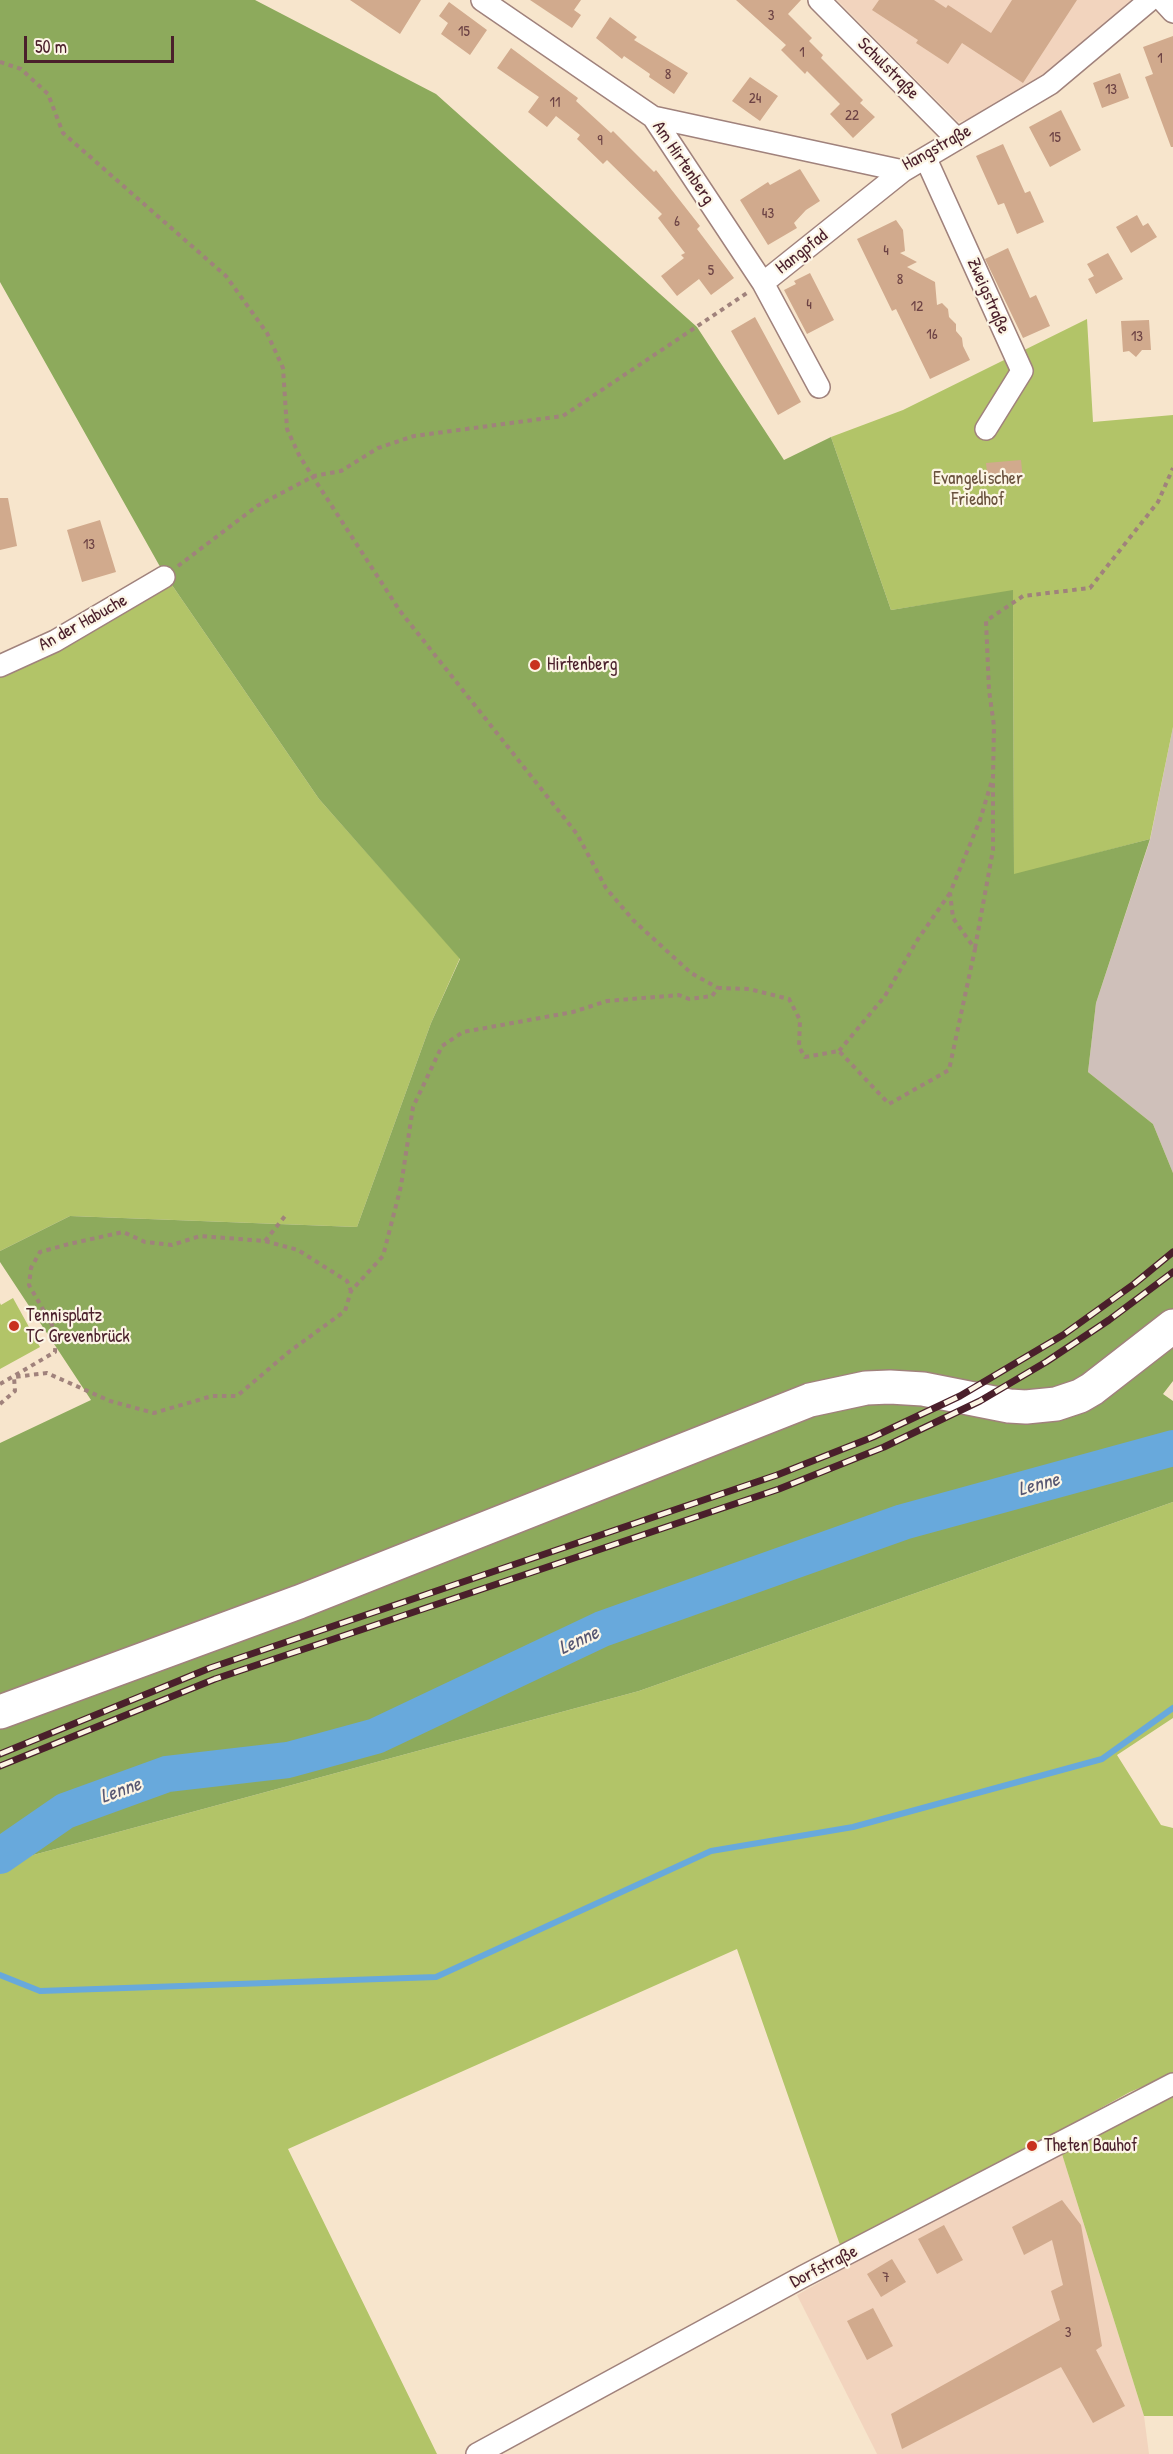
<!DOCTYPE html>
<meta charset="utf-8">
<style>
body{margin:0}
#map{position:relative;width:1173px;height:2454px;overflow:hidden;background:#f7e5cc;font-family:"Patrick Hand",sans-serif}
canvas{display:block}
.scale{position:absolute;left:24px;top:36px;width:150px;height:27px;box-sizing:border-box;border:3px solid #4a1f2b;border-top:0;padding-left:8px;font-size:18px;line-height:21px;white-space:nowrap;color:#4a1f2b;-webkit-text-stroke:4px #fcf5e5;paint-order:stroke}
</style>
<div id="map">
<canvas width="1173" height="2454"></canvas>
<div class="scale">50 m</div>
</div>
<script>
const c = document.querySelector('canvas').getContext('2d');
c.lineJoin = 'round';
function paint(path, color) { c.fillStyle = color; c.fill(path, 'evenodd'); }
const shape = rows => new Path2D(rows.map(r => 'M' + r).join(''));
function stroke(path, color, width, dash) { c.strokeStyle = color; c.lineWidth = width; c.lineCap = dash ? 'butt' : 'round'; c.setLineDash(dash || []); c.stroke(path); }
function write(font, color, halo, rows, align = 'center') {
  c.font = font + ' "Patrick Hand",sans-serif'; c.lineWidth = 4.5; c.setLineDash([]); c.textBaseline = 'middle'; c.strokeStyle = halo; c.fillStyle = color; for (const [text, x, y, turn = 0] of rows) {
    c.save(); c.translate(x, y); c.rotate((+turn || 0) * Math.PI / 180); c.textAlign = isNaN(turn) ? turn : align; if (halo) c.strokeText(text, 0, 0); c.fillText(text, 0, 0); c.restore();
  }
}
const built = shape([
 [837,0,1138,0,1001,110,958,122],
 [1061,2151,1144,2416,1149,2454,877,2454,797,2295,972,2197]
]);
const industrial = shape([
 [1173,727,1173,1173,1153,1124,1088,1072,1096,1003,1150,840]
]);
const green = shape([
 [1087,319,1093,422,1173,415,1173,727,1150,839,1014,875,1013,591,891,610,831,437,903,410],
 [163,572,319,799,460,958,431,1023,357,1227,70,1216,0,1251,0,654,47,637],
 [13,1298,40,1347,0,1369,0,1303,1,1305],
 [1173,1502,1173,1718,1117,1755,1161,1825,1173,1828,1173,2074,1130,2092,908,2214,840,2245,737,1949,288,2149,437,2454,0,2454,0,1864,639,1691],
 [1173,2096,1173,2416,1144,2416,1061,2151]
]);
const forest = shape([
 [0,0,255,0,436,94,697,327,784,460,831,437,891,610,1013,590,1014,874,1150,839,1096,1003,1088,1072,1153,1124,1173,1173,1173,1381,1163,1394,1173,1401,1173,1502,639,1691,0,1864,0,1443,91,1400,0,1262,0,1251,70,1216,357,1227,431,1023,460,959,319,799,163,572,0,282]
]);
const stream = shape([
 [0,1975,40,1991,436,1977,711,1851,853,1827,1102,1759,1173,1708]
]);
const river = shape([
 [0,1856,65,1811,167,1774,288,1760,376,1736,602,1629,903,1522,1173,1448]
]);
const building = shape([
 [350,0,421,0,400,34],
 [530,0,581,0,574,10,581,15,572,28],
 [736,0,801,0,788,14,812,38,809,41,823,55,821,58,863,100,860,103,875,117,853,138,830,114,840,104,807,71,805,74,781,50,786,45],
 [879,0,934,0,946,8,948,5,991,33,1012,0,1077,0,1023,83,962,43,948,64,916,43,918,40,872,10],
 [449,2,487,30,470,55,441,34,448,23,439,16],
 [610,17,637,37,634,40,688,73,674,94,649,77,650,74,624,56,622,59,596,38],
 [1173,36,1173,147,1171,147,1145,77,1153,74,1143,47],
 [511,48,578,98,576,101,611,133,613,131,654,172,656,170,700,226,697,229,734,278,711,295,699,279,677,296,661,276,684,258,681,255,685,253,658,218,662,214,607,160,603,164,577,139,580,135,556,116,547,127,528,112,539,97,497,68],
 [1120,73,1129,98,1102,108,1093,83],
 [750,77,778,96,760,121,732,101],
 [1061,110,1081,150,1050,167,1029,127],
 [1003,144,1025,193,1030,191,1044,222,1017,234,1004,203,998,205,976,156],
 [800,169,820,201,806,210,794,223,797,228,768,245,740,200,768,182,770,185],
 [1137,215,1143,226,1148,223,1157,237,1131,253,1116,227],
 [896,220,903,230,905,251,900,253,917,262,907,267,935,282,937,305,942,303,948,309,949,317,956,324,956,331,962,338,963,346,970,360,930,379,896,309,892,311,857,239],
 [1008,248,1030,298,1036,295,1050,326,1023,338,985,259],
 [1108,253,1123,279,1096,294,1088,279,1094,276,1087,264],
 [810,273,834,320,807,334,784,290,796,284,794,281],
 [755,317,801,402,778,415,731,331],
 [1149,320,1151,350,1142,350,1136,357,1129,351,1123,352,1121,321],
 [1021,460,1023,480,988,482,986,463],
 [0,498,8,498,17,546,0,550],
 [100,520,116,572,82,582,67,530],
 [1062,2200,1081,2225,1102,2346,1096,2350,1125,2406,1093,2423,1061,2367,902,2449,891,2414,1060,2320,1051,2291,1063,2285,1052,2240,1024,2255,1012,2227],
 [944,2225,963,2260,937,2274,918,2239],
 [892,2259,906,2282,881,2297,867,2274],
 [873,2308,893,2346,867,2360,847,2321]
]);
const path = shape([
 [0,62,21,69,48,94,63,133,226,276,267,333,283,368,287,429,300,457,400,611,577,834,606,888,633,920,691,973,718,988],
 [178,566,257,506,314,476,341,471,378,448,414,436,563,416,747,293],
 [975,948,993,850,993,783],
 [839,1051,885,996,918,939,950,893],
 [265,1241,285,1216],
 [0,1384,55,1352,56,1332,29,1285,31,1268,40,1252,69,1244,123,1232,145,1242,172,1245,200,1236,265,1241,298,1250,347,1281,351,1291],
 [0,1404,15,1391,14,1377,47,1373,110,1401,154,1413,212,1396,237,1396,290,1351,345,1311,351,1291,383,1256,401,1186,413,1107,442,1046,463,1032,573,1012,607,1001,679,995,689,999,712,996,718,988,749,989,789,999,800,1020,799,1047,805,1057,839,1051,889,1104,949,1070,975,949,953,918,950,893,980,820,993,777,994,726,989,690,986,621,1023,596,1090,588,1158,502,1173,468]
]);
const minor = shape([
 [482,0,653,117,763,283,819,387],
 [819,0,956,138],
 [1162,0,1173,12],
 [653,117,903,171,1050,84,1150,0],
 [926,159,1022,371,986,429],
 [763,283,903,171],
 [0,666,55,641,164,577],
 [477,2454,804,2276,1173,2084]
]);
const primary = shape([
 [0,1712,299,1602,810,1400,866,1388,890,1387,923,1389,1009,1406,1026,1407,1056,1404,1080,1396,1092,1389,1173,1326]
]);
const rail = shape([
 [0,1754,210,1668,777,1475,873,1437,960,1396,1063,1335,1134,1284,1173,1252],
 [0,1766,215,1679,779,1489,884,1447,980,1401,1046,1362,1109,1320,1173,1272]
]);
const markers = [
 [535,665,6,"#c8321e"],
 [14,1326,6,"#c8321e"],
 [1032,2146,6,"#c8321e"]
];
const numberNames = [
 ["3",771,16],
 ["15",464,32],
 ["1",802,53],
 ["1",1160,59],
 ["8",668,75],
 ["13",1111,90],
 ["24",755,99],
 ["11",555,103],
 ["22",852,116],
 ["15",1055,138],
 ["9",600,141],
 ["43",768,214],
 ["6",677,222],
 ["4",886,251],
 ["5",711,271],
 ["8",900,280],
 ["4",809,305],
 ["12",917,307],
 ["16",932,335],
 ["13",1137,337],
 ["13",89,545],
 ["7",886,2278],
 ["3",1068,2333]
];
const streetNames = [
 ["Schulstraße",888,69,45],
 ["Hangstraße",937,148,-29],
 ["Am Hirtenberg",683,163,56],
 ["Hangpfad",802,252,-38],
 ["Zweigstraße",988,296,66],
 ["An der Habuche",83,623,-29],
 ["Dorfstraße",824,2267,-27]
];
const parkNames = [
 ["Evangelischer",978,479],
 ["Friedhof",978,500]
];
const poiNames = [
 ["Hirtenberg",547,665],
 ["Tennisplatz",26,1316],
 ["TC Grevenbrück",26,1337],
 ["Theten Bauhof",1044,2146]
];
const waterNames = [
 ["Lenne",1039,1485,-15],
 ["Lenne",579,1641,-25],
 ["Lenne",121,1791,-20]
];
paint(built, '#f2d4be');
paint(industrial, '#cfc0ba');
paint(green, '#b2c468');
paint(forest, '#8daa5c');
stroke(stream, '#68a9dc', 6);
stroke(river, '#68a9dc', 36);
paint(building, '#d1aa8d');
stroke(minor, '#a0827c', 24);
stroke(primary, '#a0827c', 36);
stroke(path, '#a0827c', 4, [4.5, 4.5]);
stroke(minor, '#fff', 21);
stroke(primary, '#fff', 33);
stroke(rail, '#4a1f2b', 7);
stroke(rail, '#fcf5e5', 4.5, [14]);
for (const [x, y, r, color] of markers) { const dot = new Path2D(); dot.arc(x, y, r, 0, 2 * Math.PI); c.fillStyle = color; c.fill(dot); stroke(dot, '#fcf5e5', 2); }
write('15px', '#6c4244', null, numberNames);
write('18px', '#4a1f2b', '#fcf5e5', streetNames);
write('18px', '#69513d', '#fcf5e5', parkNames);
write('18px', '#4a1f2b', '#fcf5e5', poiNames, 'left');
write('italic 20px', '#565672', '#fcf5e5', waterNames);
</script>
